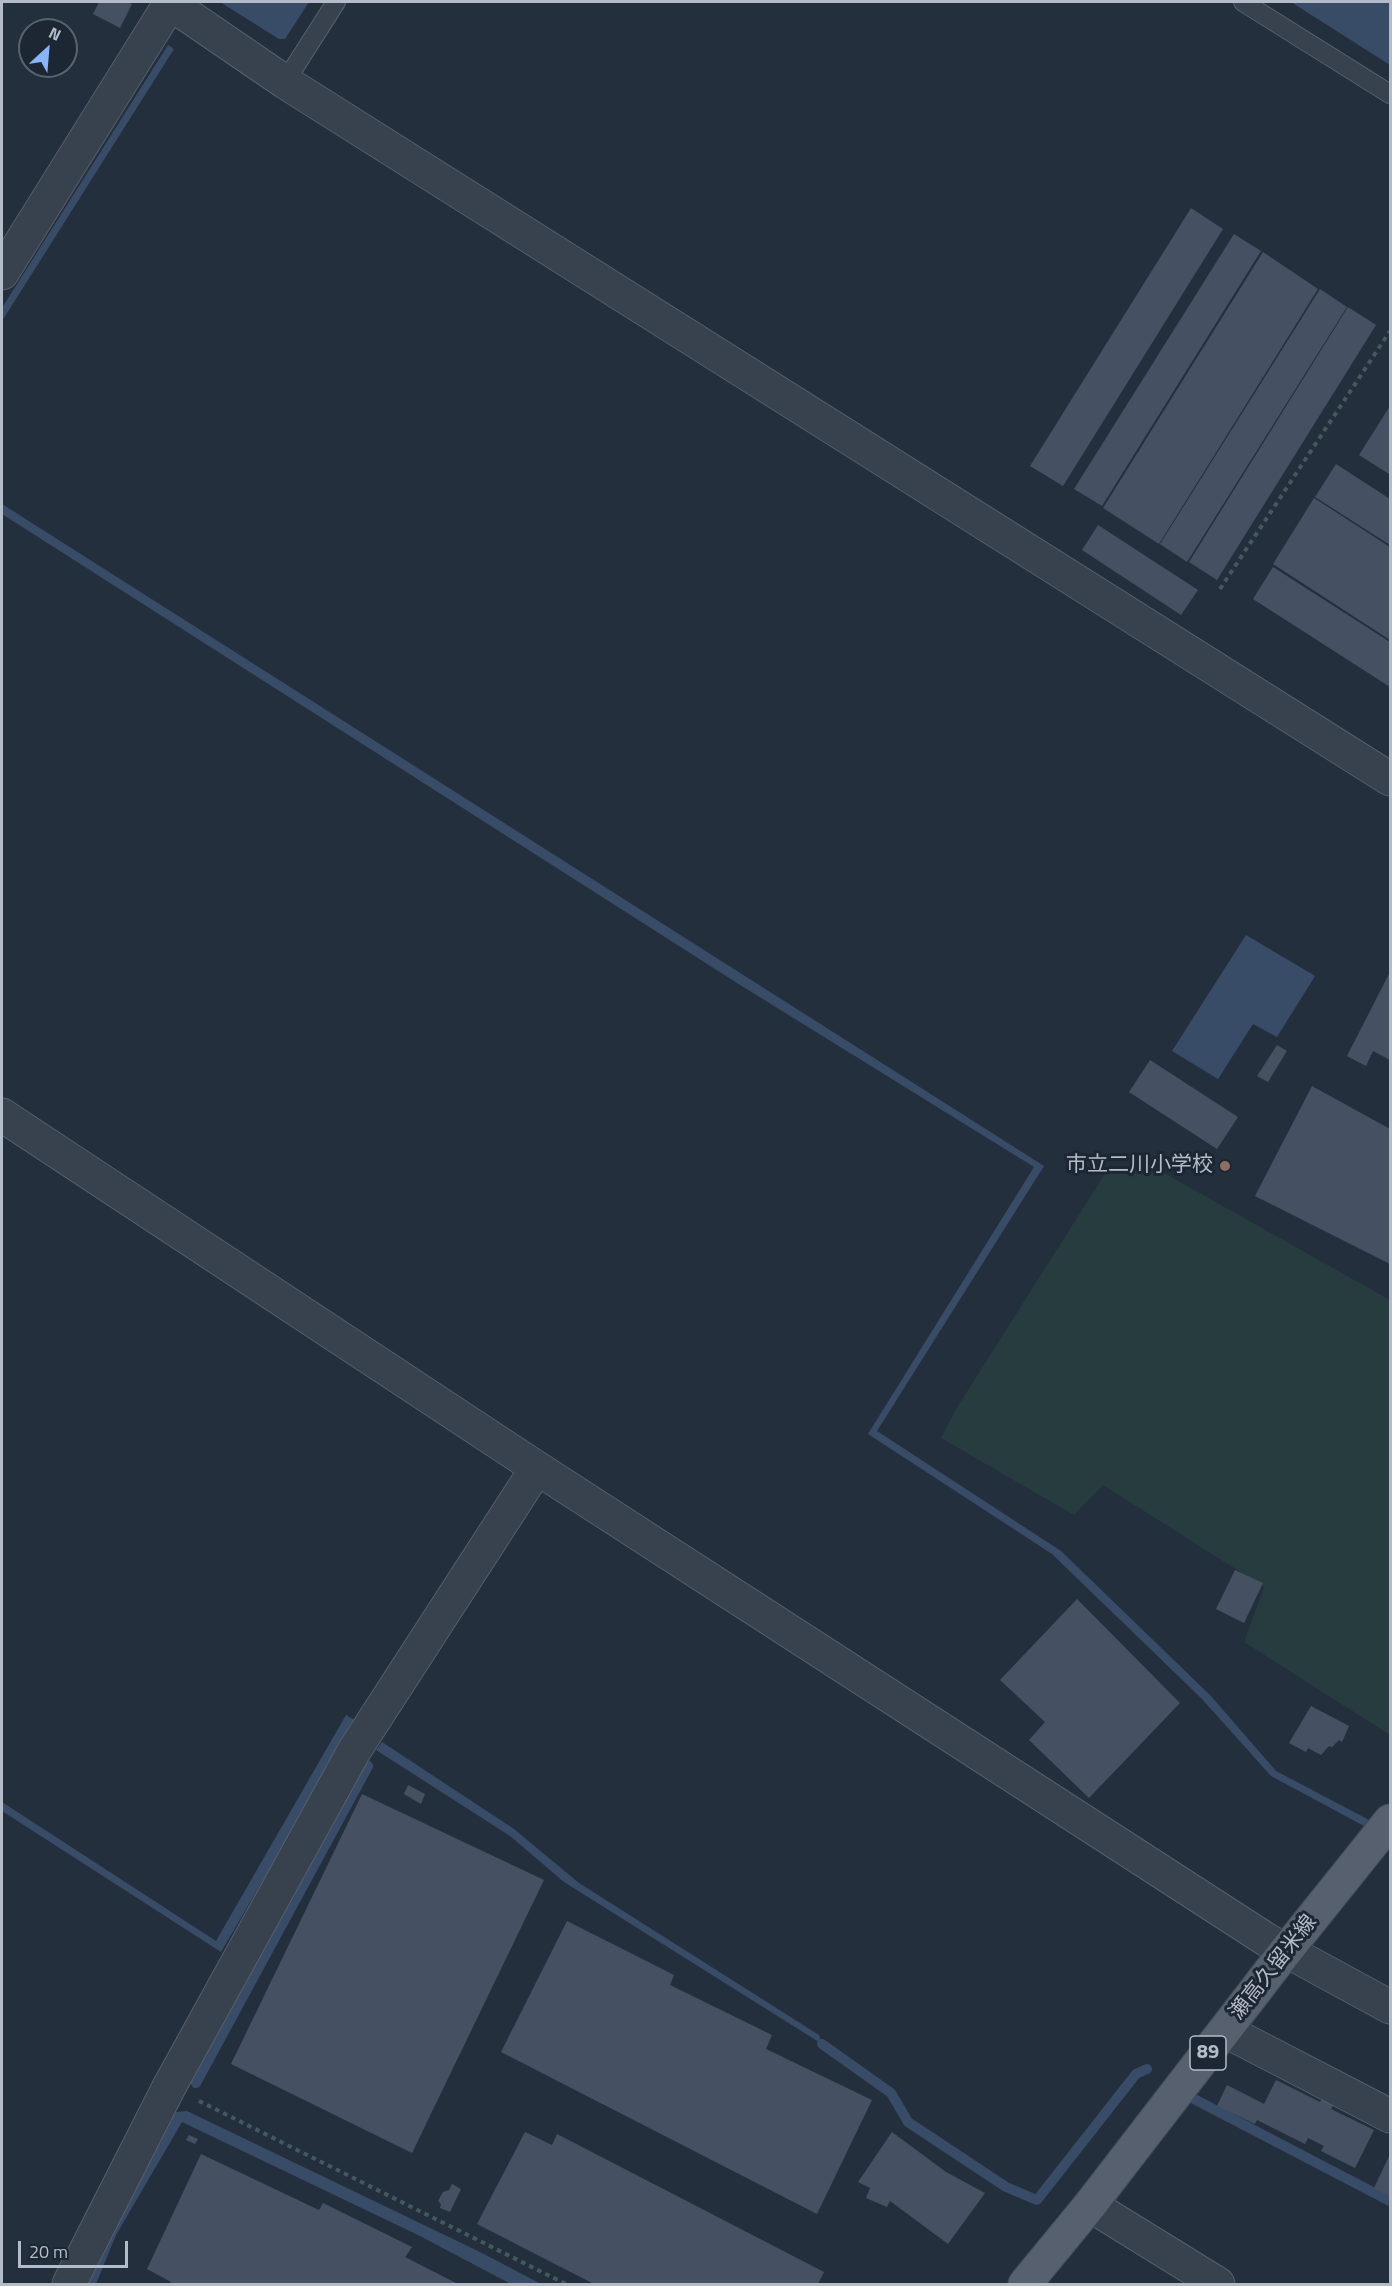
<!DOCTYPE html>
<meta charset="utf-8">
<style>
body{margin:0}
#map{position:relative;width:1392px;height:2286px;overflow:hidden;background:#242f3e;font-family:"Titillium Web",sans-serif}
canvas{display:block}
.frame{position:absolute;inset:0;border:3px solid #b4bcc9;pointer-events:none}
.north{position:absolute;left:18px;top:18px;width:60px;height:60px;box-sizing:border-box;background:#1d2633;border:2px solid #59626f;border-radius:50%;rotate:26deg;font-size:16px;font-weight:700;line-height:24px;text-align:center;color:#b4bcc9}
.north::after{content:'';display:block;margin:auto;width:21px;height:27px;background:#8ab4f8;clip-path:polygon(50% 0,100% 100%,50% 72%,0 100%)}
.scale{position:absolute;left:18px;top:2241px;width:110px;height:27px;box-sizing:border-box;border:3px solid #b4bcc9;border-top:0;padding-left:8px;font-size:18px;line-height:21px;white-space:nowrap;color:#b4bcc9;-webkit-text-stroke:4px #1d2633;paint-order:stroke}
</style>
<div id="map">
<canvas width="1392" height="2286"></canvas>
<div class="frame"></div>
<div class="north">N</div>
<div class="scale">20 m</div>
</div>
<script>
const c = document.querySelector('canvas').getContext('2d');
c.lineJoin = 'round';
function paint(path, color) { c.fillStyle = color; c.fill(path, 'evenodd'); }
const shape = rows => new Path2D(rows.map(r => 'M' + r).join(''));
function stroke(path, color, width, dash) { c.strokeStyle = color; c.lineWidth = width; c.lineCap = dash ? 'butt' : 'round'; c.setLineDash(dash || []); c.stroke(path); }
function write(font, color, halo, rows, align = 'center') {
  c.font = font + ' "Titillium Web","Noto Sans JP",sans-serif'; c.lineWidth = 6; c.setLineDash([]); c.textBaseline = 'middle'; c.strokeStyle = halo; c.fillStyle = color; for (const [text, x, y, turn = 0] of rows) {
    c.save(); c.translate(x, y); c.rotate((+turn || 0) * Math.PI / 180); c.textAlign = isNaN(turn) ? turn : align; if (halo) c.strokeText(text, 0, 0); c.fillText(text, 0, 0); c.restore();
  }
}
const green = shape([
 [1148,1164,1390,1300,1390,1735,1244,1642,1264,1587,1103,1485,1074,1515,941,1438,956,1409,1106,1172]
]);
const water = shape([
 [220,2,309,2,285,39,279,39],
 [1291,2,1390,2,1390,65],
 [168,45,174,49,2,321,2,308],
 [2,504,1044,1166,877,1431,1061,1551,1211,1696,1276,1771,1390,1831,1390,1840,1271,1776,1202,1699,1052,1554,868,1434,1034,1167,737,983,2,514],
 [1246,935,1315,976,1277,1037,1253,1024,1218,1079,1172,1051],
 [346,1715,356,1721,221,1952,2,1811,2,1802,216,1941],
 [382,1742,514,1829,579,1883,819,2035,822,2044,564,1882,510,1836,376,1750],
 [187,2111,480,2252,541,2284,511,2284,418,2235,182,2122,116,2235,96,2284,88,2284,113,2227,176,2112]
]);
const stream = shape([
 [822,2044,891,2093,908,2122,1006,2187,1037,2200,1136,2074,1147,2069],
 [196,2083,368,1766,354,1757],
 [1194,2099,1390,2201]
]);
const building = shape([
 [99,2,127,2,132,4,120,28,93,14],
 [1191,208,1223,229,1063,486,1030,466],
 [1234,234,1261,251,1102,506,1074,489],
 [1263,252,1318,289,1159,544,1103,508],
 [1320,289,1347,307,1187,562,1160,544],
 [1348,307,1376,325,1217,580,1189,562],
 [1390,406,1390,472,1389,474,1359,455],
 [1336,464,1390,499,1390,545,1315,497],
 [1314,498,1390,547,1390,640,1273,564],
 [1098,525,1198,590,1181,615,1082,550],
 [1273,567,1390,642,1390,687,1253,599],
 [1390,972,1390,1060,1373,1051,1366,1066,1347,1056],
 [1277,1045,1287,1051,1268,1082,1257,1076],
 [1150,1060,1238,1117,1217,1149,1129,1092],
 [1312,1086,1390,1129,1390,1264,1255,1196],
 [1235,1570,1263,1583,1244,1623,1216,1609],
 [1077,1599,1180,1703,1089,1798,1029,1740,1045,1722,1000,1680],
 [1311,1706,1349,1726,1342,1742,1339,1740,1332,1747,1329,1746,1321,1755,1308,1748,1306,1752,1289,1743],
 [408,1785,425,1794,421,1804,404,1794],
 [362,1794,544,1880,412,2153,231,2064],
 [567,1921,674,1975,670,1985,772,2035,766,2049,872,2100,817,2214,501,2052],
 [1276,2080,1320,2102,1325,2092,1337,2099,1331,2109,1374,2130,1355,2168,1321,2151,1324,2146,1308,2138,1305,2144,1257,2120,1255,2124,1217,2106,1227,2085,1264,2104],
 [525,2132,552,2145,557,2134,824,2272,818,2284,594,2284,477,2224],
 [892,2132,946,2172,985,2193,948,2244,890,2201,887,2207,866,2198,870,2188,858,2182],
 [189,2135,198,2139,195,2144,186,2140],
 [201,2154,319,2210,323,2203,412,2247,405,2257,458,2284,170,2284,171,2282,147,2269],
 [1390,2154,1390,2196,1374,2188],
 [452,2184,461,2189,450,2212,440,2208,441,2204,438,2201,443,2192,449,2190]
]);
const path = shape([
 [1220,589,1390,331],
 [199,2101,566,2284]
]);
const service = shape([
 [1243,2,1390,94],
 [285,82,336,2]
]);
const minor = shape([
 [168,2,285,82,1390,779],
 [2,273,171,2],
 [2,1115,537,1468,1267,1940,1390,2007],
 [1226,2031,1390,2116],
 [1090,2205,1218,2284],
 [69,2284,169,2087,354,1751,537,1468]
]);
const primary = shape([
 [1025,2284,1090,2205,1285,1952,1390,1821]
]);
const markers = [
 [1225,1166,6,"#8d6e63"]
];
const shields = [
 [1208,2053,36]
];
const shieldNames = [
 ["89",1208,2053]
];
const poiNames = [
 ["市立二川小学校",1213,1166]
];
const streetNames = [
 ["瀬高久留米線",1274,1968,-52]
];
paint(green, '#263c3f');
paint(water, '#394c67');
stroke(stream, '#394c67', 10);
paint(building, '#455162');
stroke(service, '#565f6c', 20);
stroke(minor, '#565f6c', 35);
stroke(primary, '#414a57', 35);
stroke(path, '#44595c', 4, [4.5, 4.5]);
stroke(service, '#38414e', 18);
stroke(minor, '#38414e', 33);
stroke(primary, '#56606e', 33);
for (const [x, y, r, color] of markers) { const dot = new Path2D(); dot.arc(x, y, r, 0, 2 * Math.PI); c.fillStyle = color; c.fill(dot); stroke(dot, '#1d2633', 2); }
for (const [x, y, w] of shields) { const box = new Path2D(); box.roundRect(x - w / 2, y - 17, w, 34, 4.5); c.fillStyle = '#1d2633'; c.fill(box); stroke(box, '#b4bcc9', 1.5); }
write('bold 20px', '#b4bcc9', null, shieldNames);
write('21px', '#b4bcc9', '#1d2633', poiNames, 'right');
write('21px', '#b4bcc9', '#1d2633', streetNames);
</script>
